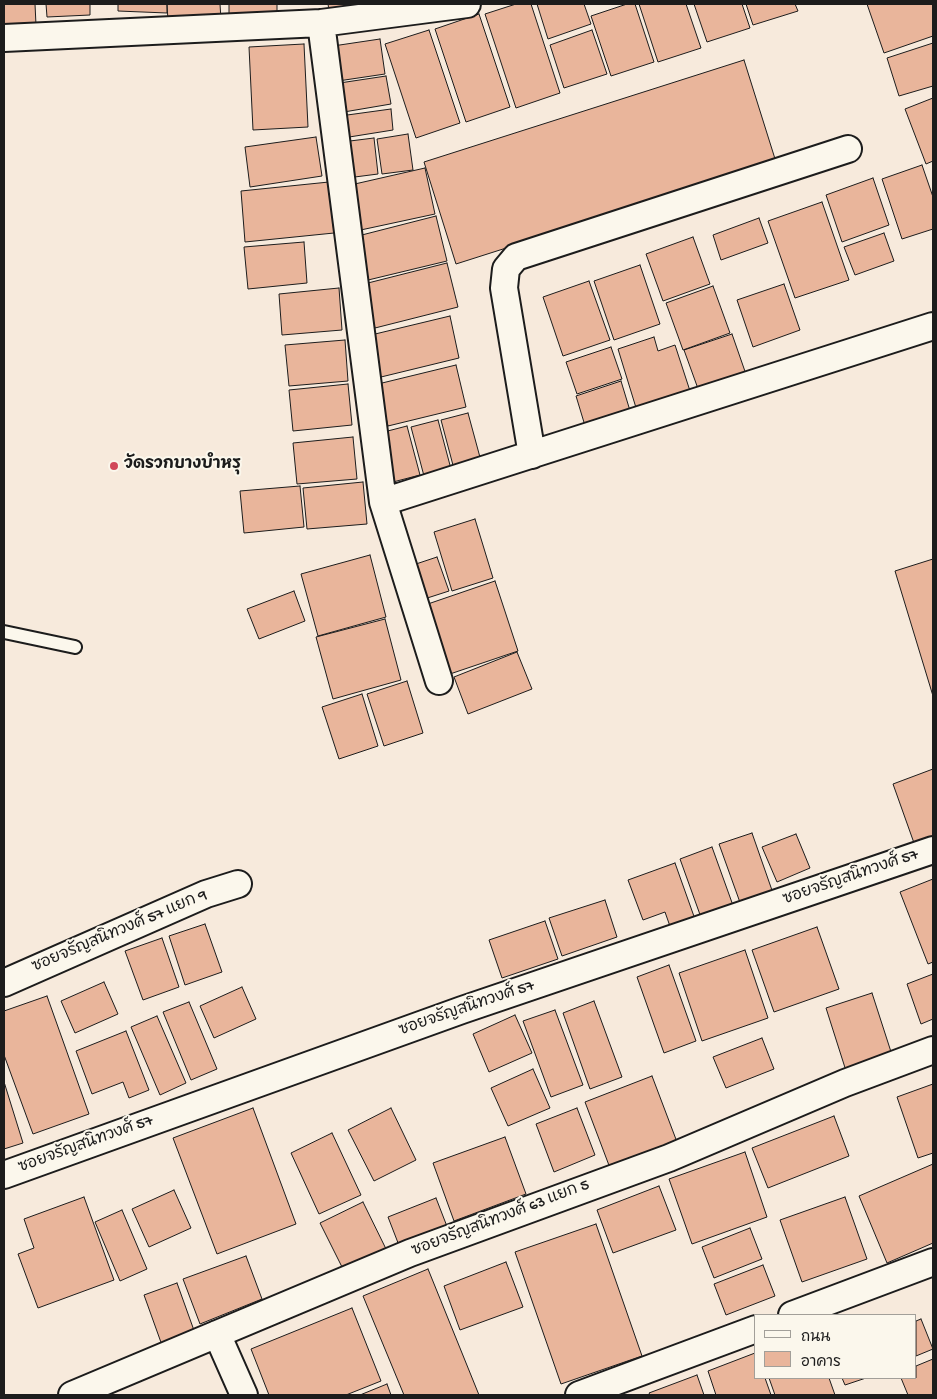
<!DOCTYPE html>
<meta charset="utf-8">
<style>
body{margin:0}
#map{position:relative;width:937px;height:1399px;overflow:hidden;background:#f7eadc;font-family:"Gochi Hand","Playpen Sans Thai",sans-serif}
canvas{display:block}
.frame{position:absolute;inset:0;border:5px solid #1c1c1c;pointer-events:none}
.legend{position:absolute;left:754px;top:1314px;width:162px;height:65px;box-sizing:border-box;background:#fbf7ec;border:1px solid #a29f99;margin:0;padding:6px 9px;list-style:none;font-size:15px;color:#1c1c1c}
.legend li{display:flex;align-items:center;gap:10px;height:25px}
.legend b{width:25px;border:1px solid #a29f99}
</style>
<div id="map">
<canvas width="937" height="1399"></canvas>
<div class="frame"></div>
<ul class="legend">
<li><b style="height:6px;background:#fbf7ec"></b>ถนน</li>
<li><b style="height:14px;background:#e9b59b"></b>อาคาร</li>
</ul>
</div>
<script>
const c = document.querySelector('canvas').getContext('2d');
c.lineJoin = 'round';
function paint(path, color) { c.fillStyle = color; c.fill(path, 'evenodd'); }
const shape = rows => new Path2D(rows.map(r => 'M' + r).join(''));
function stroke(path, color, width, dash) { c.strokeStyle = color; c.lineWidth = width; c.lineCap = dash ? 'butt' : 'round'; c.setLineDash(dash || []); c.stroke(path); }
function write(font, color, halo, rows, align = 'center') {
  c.font = font + ' "Gochi Hand","Playpen Sans Thai",sans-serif'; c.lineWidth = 4; c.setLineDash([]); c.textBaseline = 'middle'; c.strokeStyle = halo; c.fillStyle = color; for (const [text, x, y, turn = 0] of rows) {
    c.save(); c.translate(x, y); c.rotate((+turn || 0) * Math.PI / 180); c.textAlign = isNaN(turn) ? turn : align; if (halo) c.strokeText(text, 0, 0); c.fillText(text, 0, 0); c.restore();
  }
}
const building = shape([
 [4,4,35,4,36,25,4,27,4,4],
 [46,4,90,4,90,15,47,17,46,4],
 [118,4,167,4,167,13,118,11,118,4],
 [167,4,220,4,221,20,168,21,167,4],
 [229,4,277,4,277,19,229,19,229,4],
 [328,4,395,4,330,17,328,4],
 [516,4,531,4,560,93,516,108,485,14,516,4],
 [537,4,584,4,591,24,548,39,537,4],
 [627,4,635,4,654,62,611,76,591,16,627,4],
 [639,4,686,4,701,48,658,62,639,4],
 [694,4,742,4,750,28,707,42,694,4],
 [746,4,795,4,798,11,753,25,746,4],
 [867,4,933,4,933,36,884,53,867,4],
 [479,14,510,107,466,122,435,29,479,14],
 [429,30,460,123,416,138,385,44,429,30],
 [592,30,607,74,564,88,550,45,592,30],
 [380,39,385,74,338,81,333,46,380,39],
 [933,43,933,86,899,96,887,58,933,43],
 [304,44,308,127,253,130,249,47,304,44],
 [744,60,776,162,456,264,424,162,744,60],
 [386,76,391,104,338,113,333,84,386,76],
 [933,98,933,161,926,164,905,109,933,98],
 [391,109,393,130,343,138,340,116,391,109],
 [408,134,413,170,382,174,377,139,408,134],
 [316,137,322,176,250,187,245,147,316,137],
 [374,138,378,174,347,178,342,142,374,138],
 [922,165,933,197,933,229,902,239,882,179,922,165],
 [425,168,435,214,356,231,346,186,425,168],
 [873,178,889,225,842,242,826,195,873,178],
 [329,182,334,233,245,242,241,191,329,182],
 [822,202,849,280,795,298,768,221,822,202],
 [436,216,447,261,364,281,354,237,436,216],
 [759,218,768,243,721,260,713,235,759,218],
 [884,233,894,261,855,275,844,247,884,233],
 [693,237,710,284,663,301,646,254,693,237],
 [304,242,307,283,248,289,244,247,304,242],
 [447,263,458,307,375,328,364,284,447,263],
 [640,265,660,324,614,340,594,281,640,265],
 [589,281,610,340,563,356,543,297,589,281],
 [784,284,800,330,753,347,737,300,784,284],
 [713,286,730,333,683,350,666,303,713,286],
 [339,288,342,330,282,335,279,294,339,288],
 [450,316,459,358,381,377,371,335,450,316],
 [732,334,748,380,701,397,684,350,732,334],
 [654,337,658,351,675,345,691,394,637,411,618,349,654,337],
 [345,340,348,381,289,386,285,345,345,340],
 [611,347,622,379,577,394,566,362,611,347],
 [456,365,466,407,388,426,378,384,456,365],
 [621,381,631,414,586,429,576,396,621,381],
 [348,384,352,425,293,431,289,390,348,384],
 [468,413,481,461,454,469,441,420,468,413],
 [438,420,451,469,424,476,411,427,438,420],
 [407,426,420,475,393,482,380,433,407,426],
 [353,437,357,479,297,484,293,443,353,437],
 [363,482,367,524,307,529,303,488,363,482],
 [300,486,304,527,244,533,240,491,300,486],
 [475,519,493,578,452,591,434,532,475,519],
 [370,555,386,617,318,636,301,574,370,555],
 [437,557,449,591,418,601,407,567,437,557],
 [933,559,933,696,895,571,933,559],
 [495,581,518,651,444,676,422,606,495,581],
 [294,591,305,621,259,639,247,609,294,591],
 [385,619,401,680,333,699,316,637,385,619],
 [517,652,532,689,468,714,454,677,517,652],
 [407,681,423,733,384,746,367,694,407,681],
 [362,694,378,746,339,759,322,707,362,694],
 [933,769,933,836,914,843,893,784,933,769],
 [752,833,774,896,742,908,719,844,752,833],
 [796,834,810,868,777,882,762,847,796,834],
 [712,847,735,911,703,923,680,859,712,847],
 [675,863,696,922,672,932,665,912,643,920,628,880,675,863],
 [933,879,933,962,928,964,900,892,933,879],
 [605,900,617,937,562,956,549,918,605,900],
 [545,921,558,959,502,978,489,940,545,921],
 [205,924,222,972,185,985,169,936,205,924],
 [817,927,839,989,774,1012,752,950,817,927],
 [162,938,179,987,143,1000,125,951,162,938],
 [745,950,768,1018,702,1041,679,973,745,950],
 [669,965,696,1041,664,1053,637,977,669,965],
 [933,974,933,1019,921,1024,907,984,933,974],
 [104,982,118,1014,75,1033,61,1001,104,982],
 [242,987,256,1019,214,1038,200,1006,242,987],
 [872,993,893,1058,847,1074,826,1008,872,993],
 [47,996,89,1114,33,1134,4,1055,4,1011,47,996],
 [594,1001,622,1077,590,1089,563,1013,594,1001],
 [189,1002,217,1069,191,1080,163,1012,189,1002],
 [555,1010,583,1085,551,1097,523,1021,555,1010],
 [515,1015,532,1053,489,1072,473,1034,515,1015],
 [157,1016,186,1083,160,1095,131,1027,157,1016],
 [126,1031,149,1090,129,1098,123,1082,92,1094,76,1051,126,1031],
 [762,1038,774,1069,726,1088,713,1057,762,1038],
 [533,1069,550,1108,508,1126,491,1088,533,1069],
 [652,1076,677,1142,610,1168,585,1102,652,1076],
 [933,1084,933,1153,918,1158,897,1097,933,1084],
 [5,1085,23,1143,4,1149,4,1086,5,1085],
 [253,1108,296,1224,217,1254,173,1138,253,1108],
 [391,1108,416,1160,374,1181,348,1130,391,1108],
 [577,1108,595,1155,554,1172,536,1124,577,1108],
 [834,1116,849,1156,768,1188,752,1148,834,1116],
 [332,1133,361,1195,319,1214,291,1153,332,1133],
 [505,1137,526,1194,454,1221,433,1163,505,1137],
 [745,1152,767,1217,692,1244,669,1179,745,1152],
 [933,1164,933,1243,887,1263,859,1196,933,1164],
 [659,1186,676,1230,613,1253,597,1210,659,1186],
 [174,1190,191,1228,149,1247,132,1209,174,1190],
 [84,1197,114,1280,38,1308,18,1254,34,1248,24,1219,84,1197],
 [845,1197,867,1259,802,1282,780,1220,845,1197],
 [436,1198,448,1229,400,1248,388,1217,436,1198],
 [363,1202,388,1253,346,1275,320,1223,363,1202],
 [122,1210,147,1269,120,1281,95,1222,122,1210],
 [596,1224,642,1356,561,1384,515,1252,596,1224],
 [750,1228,762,1259,714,1278,702,1247,750,1228],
 [246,1256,262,1299,200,1324,183,1279,246,1256],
 [506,1262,523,1307,460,1330,444,1286,506,1262],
 [763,1265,775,1296,726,1315,714,1284,763,1265],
 [428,1269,479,1395,404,1395,363,1296,428,1269],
 [177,1283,196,1336,163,1348,144,1295,177,1283],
 [352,1308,381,1381,346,1395,269,1395,251,1349,352,1308],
 [921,1319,933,1349,916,1356,916,1321,921,1319],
 [755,1353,756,1378,765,1378,771,1395,716,1395,708,1371,755,1353],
 [933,1359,933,1395,908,1395,901,1378,916,1378,916,1366,933,1359],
 [697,1375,704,1395,650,1395,649,1393,697,1375],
 [769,1378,829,1378,835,1395,775,1395,769,1378],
 [842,1378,866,1378,845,1385,842,1378],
 [387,1384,391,1395,360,1395,387,1384]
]);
const lane = shape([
 [4,632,75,647]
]);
const street = shape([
 [321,23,383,502,933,326],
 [4,38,321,23,467,4],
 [532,455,504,288,506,269,516,257,848,149],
 [383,502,439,681],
 [4,983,206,894,238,884],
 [4,1175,462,1010,933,850],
 [792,1315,933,1262],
 [217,1334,244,1395],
 [72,1395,410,1253,669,1158,845,1083,933,1050],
 [579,1395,756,1329]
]);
const markers = [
 [114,466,5,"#d1495b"]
];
const poiNames = [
 ["วัดรวกบางบำหรุ",124,466]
];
const streetNames = [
 ["ซอยจรัญสนิทวงศ์ 57",851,878,-19],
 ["ซอยจรัญสนิทวงศ์ 57 แยก 9",120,932,-23],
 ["ซอยจรัญสนิทวงศ์ 57",467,1009,-19],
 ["ซอยจรัญสนิทวงศ์ 57",86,1145,-20],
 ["ซอยจรัญสนิทวงศ์ 63 แยก 5",501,1219,-21]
];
paint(building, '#e9b59b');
stroke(building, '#1c1c1c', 1);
stroke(lane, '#1c1c1c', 16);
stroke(street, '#1c1c1c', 30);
stroke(lane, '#fbf7ec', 12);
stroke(street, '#fbf7ec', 26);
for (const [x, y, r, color] of markers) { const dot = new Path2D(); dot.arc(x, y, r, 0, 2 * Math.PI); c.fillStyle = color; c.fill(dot); stroke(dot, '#fbf7ec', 2); }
write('bold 16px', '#1c1c1c', '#fbf7ec', poiNames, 'left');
write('16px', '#1c1c1c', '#fbf7ec', streetNames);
</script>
